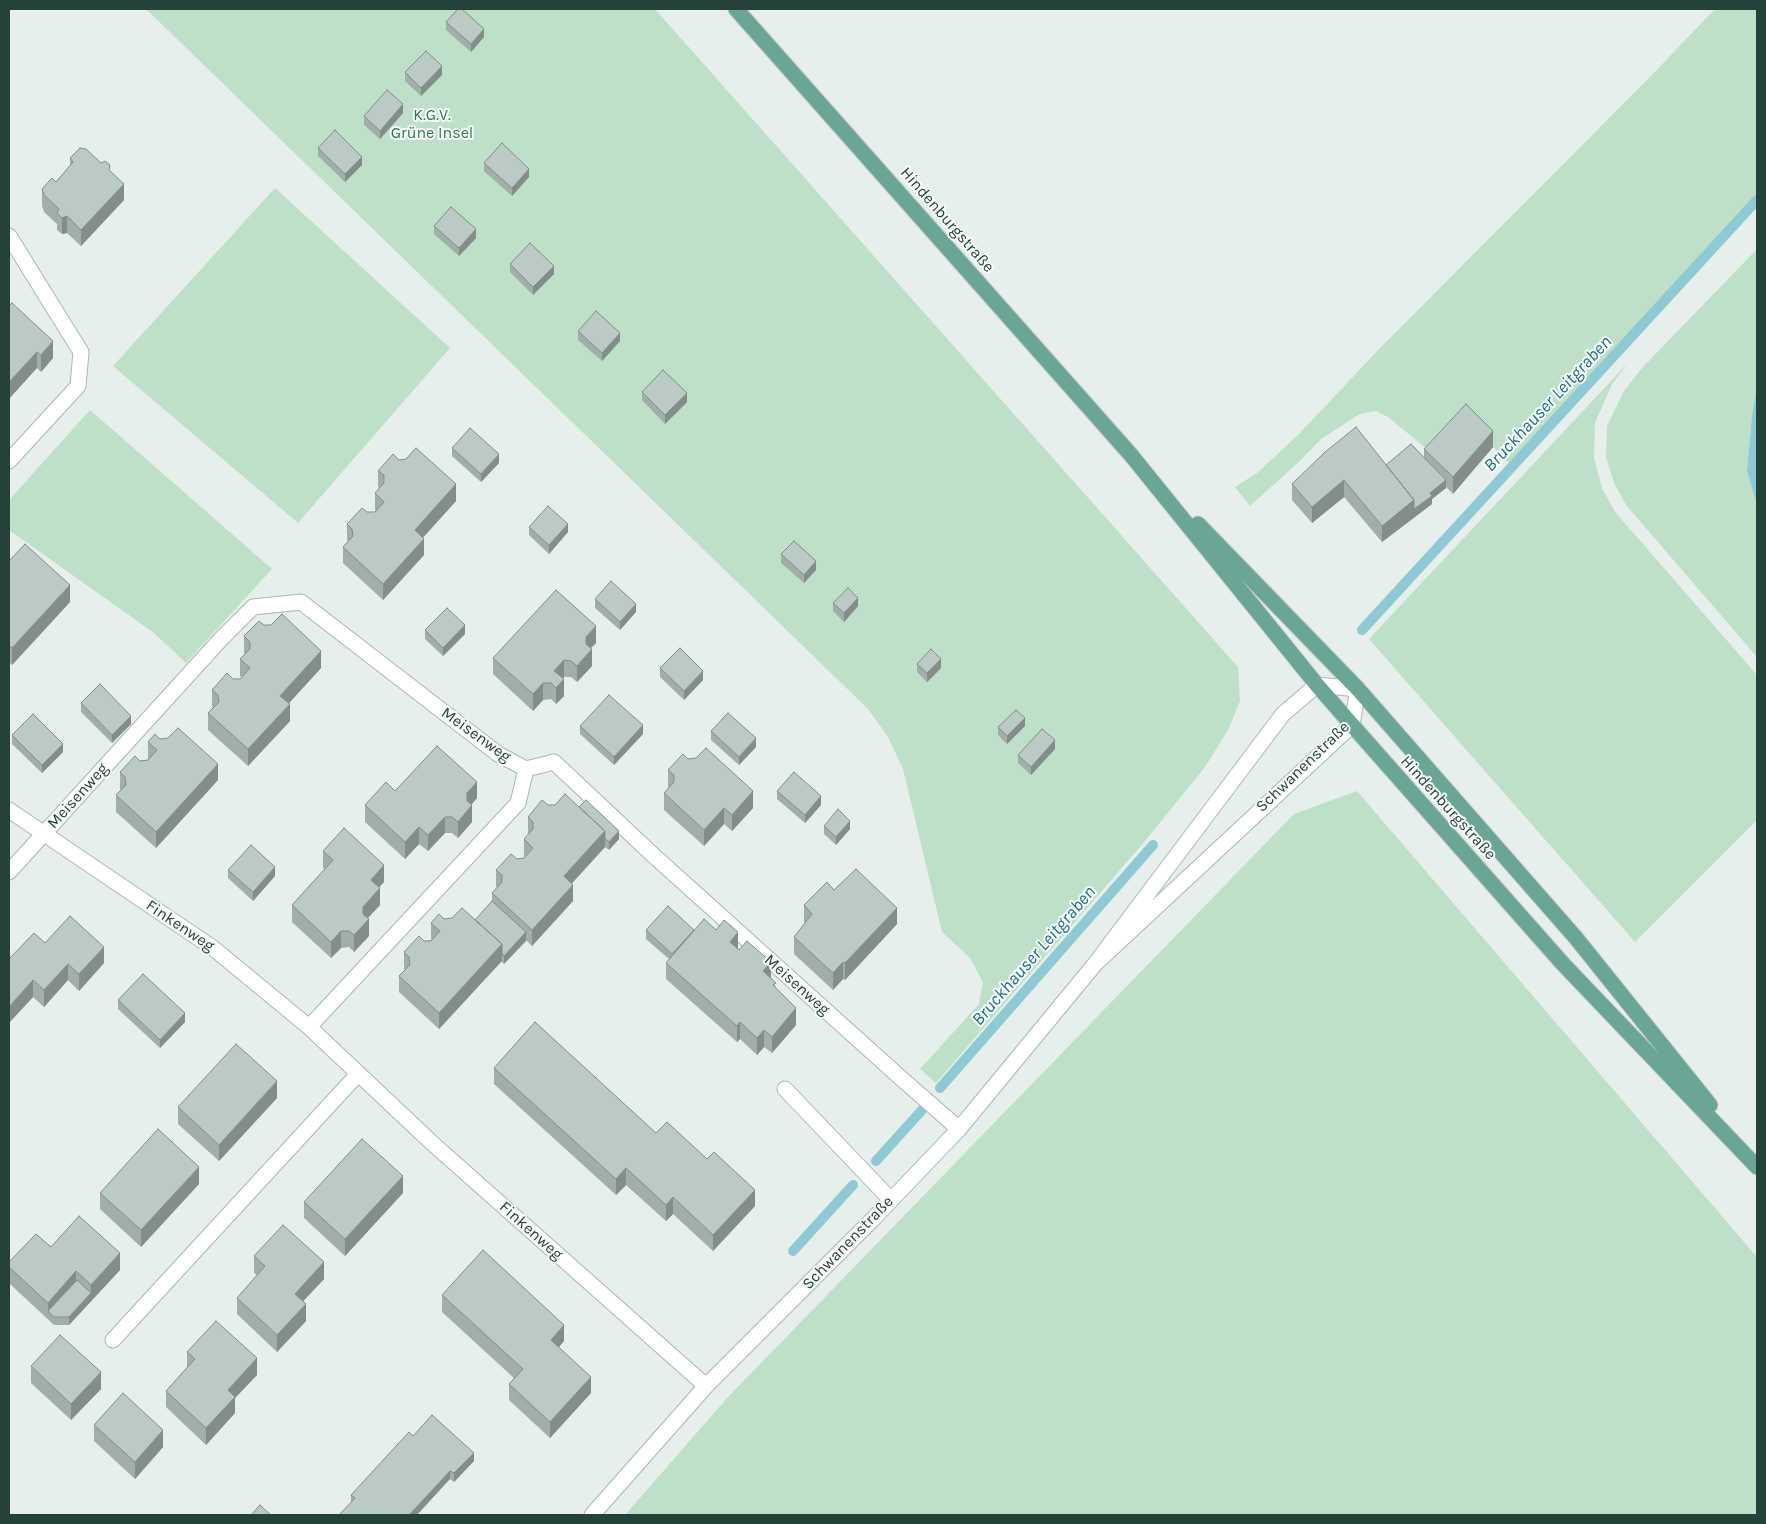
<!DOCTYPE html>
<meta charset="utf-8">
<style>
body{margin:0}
#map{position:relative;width:1766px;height:1524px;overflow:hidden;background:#e6efeb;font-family:Karla,sans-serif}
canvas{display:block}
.frame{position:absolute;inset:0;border:10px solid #24423a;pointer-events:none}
</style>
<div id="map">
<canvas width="1766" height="1524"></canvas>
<div class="frame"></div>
</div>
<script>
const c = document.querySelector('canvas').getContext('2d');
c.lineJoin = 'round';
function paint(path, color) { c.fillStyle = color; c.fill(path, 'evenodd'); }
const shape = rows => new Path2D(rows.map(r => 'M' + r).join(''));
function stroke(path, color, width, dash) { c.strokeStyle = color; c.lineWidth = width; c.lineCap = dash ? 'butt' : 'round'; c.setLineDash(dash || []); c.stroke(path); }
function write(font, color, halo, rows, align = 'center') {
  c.font = font + ' Karla,sans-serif'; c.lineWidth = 4; c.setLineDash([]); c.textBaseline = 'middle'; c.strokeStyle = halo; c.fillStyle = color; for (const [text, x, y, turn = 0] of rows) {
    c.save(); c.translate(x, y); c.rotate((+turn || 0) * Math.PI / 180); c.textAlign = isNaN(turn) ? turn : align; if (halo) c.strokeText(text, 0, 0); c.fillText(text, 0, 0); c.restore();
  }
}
const green = shape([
 [146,9,655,9,1238,667,1240,701,1228,730,1205,767,1145,841,936,1083,920,1069,979,1004,983,982,970,958,942,932,903,769,888,737,868,709],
 [1715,9,1757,9,1757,193,1510,464,1493,447,1433,454,1388,417,1376,411,1360,414,1321,439,1301,460,1250,506,1235,487,1257,473,1298,435,1383,345,1648,79],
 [275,188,450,348,298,523,113,366],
 [1757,249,1757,387,1752,415,1747,471,1757,505,1757,657,1626,505,1614,483,1606,457,1607,426,1624,391,1642,368],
 [1628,363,1612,384,1595,423,1594,458,1602,488,1615,512,1757,675,1757,820,1635,942,1369,639],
 [90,410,272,569,186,663,154,633,9,530,9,500],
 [1357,791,1757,1257,1757,1515,625,1515,728,1397,1294,814]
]);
const water = shape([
 [1757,387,1757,505,1747,471,1752,415]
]);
const stream = shape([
 [1362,630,1757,200],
 [940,1088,1153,845],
 [876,1161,922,1110],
 [793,1251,853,1185]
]);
const minor = shape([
 [9,236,81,352,78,386,9,461],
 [9,810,213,948,309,1027,432,1143,706,1386],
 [9,872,221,639,253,607,301,602,498,754,526,769,554,762,653,855,903,1080,959,1129],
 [309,1027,518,803,526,769],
 [785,1089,891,1200],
 [113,1340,358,1074],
 [592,1515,706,1386,875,1217,959,1129,1095,964,1283,714,1317,685,1358,689,1352,725,1095,964]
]);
const major = shape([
 [736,9,1131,455,1317,685,1352,725,1563,964,1757,1167],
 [1198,524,1358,689,1576,938,1710,1105]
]);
const wall = shape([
 [446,22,484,37,471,52,446,30],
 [405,72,442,75,421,96,405,81],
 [403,113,380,139,364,125,364,116],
 [318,148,362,165,345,182,318,156],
 [70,158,110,171,124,200,81,246,67,233,62,234,57,230,57,224,44,212,42,206,42,189,56,182,70,166],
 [484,163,529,177,512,196,484,171],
 [434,226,476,238,459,256,434,234],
 [510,264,554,274,533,295,510,272],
 [9,306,53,358,41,372,37,368],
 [578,331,620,341,602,361,578,340],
 [642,392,687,402,665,424,642,400],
 [1493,447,1453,494,1446,487,1446,488,1432,499,1432,504,1382,542,1344,497,1312,523,1292,500,1292,484,1386,465,1424,457,1424,449],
 [452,448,499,463,481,482,452,456],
 [399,460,456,501,423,538,424,555,383,600,343,563,343,547,348,541,347,540,347,524,367,512,375,512,376,511,375,510,375,493,379,488,378,487,378,471],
 [529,527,568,532,549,554,529,535],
 [781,554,816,570,804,583,781,563],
 [9,561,70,602,12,665,9,662],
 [595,599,636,612,620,630,595,608],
 [833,603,858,606,844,622,833,611],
 [425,630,465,634,443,656,425,639],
 [244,636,321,668,289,703,290,721,248,766,208,730,208,713,213,707,212,706,212,690,233,679,240,679,242,677,240,676,240,659,245,654,244,653],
 [596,643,590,648,592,666,577,682,571,677,564,677,563,678,564,696,556,704,551,699,543,700,533,711,493,674,493,658],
 [917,664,941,668,927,682,917,672],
 [660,668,703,680,684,700,660,677],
 [81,703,131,724,112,743,81,712],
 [580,726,643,734,614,765,580,734],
 [1025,726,1007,744,998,735,998,727],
 [711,731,756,747,739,765,711,740],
 [12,735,63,752,42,773,12,744],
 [160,739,218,780,156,848,116,812,116,795,121,790,120,789,120,772,140,761,148,760,148,742],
 [1055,749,1031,775,1018,763,1018,755],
 [688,759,753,808,732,831,724,824,704,846,664,810,664,793,669,787,668,787,668,770],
 [395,791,477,798,471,804,472,822,458,838,452,833,445,833,428,851,419,844,405,859,365,822,365,805],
 [777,791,821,805,805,823,777,799],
 [548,805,579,807,619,839,609,850,605,847,572,883,573,901,532,946,526,940,504,964,501,961,439,1029,399,992,399,976,405,970,404,969,404,952,424,941,432,940,431,939,431,923,444,919,475,920,492,901,492,893,497,888,496,886,496,870,517,859,524,858,525,857,524,856,524,839,529,834,528,833,528,817],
 [824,826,850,829,836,845,824,834],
 [323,851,384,882,379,887,380,905,368,918,369,936,354,952,349,947,341,948,331,958,292,922,292,905,325,869,323,868],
 [228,870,275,876,253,901,228,878],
 [834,890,897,924,845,980,843,979,833,990,794,954,794,937,805,923,804,922,804,905],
 [646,930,694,931,738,948,738,949,771,978,796,1025,772,1053,764,1047,757,1055,740,1039,737,1042,666,979,666,963,669,959,646,939],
 [9,958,9,959,104,963,79,991,68,980,44,1007,33,997,9,1023],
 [118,1000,185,1022,160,1048,118,1009],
 [494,1068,755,1206,713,1251,673,1214,666,1221,626,1185,616,1195,494,1084],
 [277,1098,219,1161,178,1124,178,1107],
 [199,1184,141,1247,100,1209,100,1193],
 [403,1193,345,1256,304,1218,304,1202],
 [51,1247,120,1270,69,1325,54,1325,9,1283,9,1262],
 [254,1256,324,1279,303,1301,306,1321,277,1352,237,1314,237,1298,257,1275,254,1273],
 [442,1295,564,1341,559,1347,591,1393,550,1438,509,1400,509,1384,514,1378,442,1312],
 [187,1352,257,1375,235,1398,235,1413,206,1445,166,1407,166,1391,187,1367],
 [31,1366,101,1389,71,1420,31,1383],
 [94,1425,163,1447,135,1479,94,1441],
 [413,1436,474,1461,454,1482,450,1479,351,1503,351,1495]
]);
const shadedWall = shape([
 [484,29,484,37,471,52,471,44],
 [442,66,442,75,421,96,421,88],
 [403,104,403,113,380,139,380,131],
 [362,157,362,165,345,182,345,174],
 [529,169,529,177,512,196,512,188],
 [124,184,124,200,81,246,81,230],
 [67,216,67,233,62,234,62,218],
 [476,229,476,238,459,256,459,248],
 [554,266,554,274,533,295,533,287],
 [620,333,620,341,602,361,602,353],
 [53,341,53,358,41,372,41,355],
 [37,352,37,368,9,399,9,382],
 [687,393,687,402,665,424,665,415],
 [1493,431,1493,447,1453,494,1453,477],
 [499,454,499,463,481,482,481,474],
 [1344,480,1344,497,1312,523,1312,507],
 [1446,480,1446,488,1432,499,1432,504,1382,542,1382,526,1414,500,1430,493],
 [456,484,456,501,415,546,415,530],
 [568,524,568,532,549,554,549,545],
 [424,539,424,555,383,600,383,584],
 [816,561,816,570,804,583,804,575],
 [70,585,70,602,12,665,12,648],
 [858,598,858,606,844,622,844,613],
 [636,604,636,612,620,630,620,622],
 [465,625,465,634,443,656,443,648],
 [596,626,596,643,586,653,586,637],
 [592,649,592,666,577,682,577,666],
 [321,651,321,668,280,713,280,696],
 [941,659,941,668,927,682,927,673],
 [564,660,564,677,555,687,554,671],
 [703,671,703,680,684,700,684,691],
 [564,679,564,696,556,704,556,688],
 [543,683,543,700,533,711,533,694],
 [290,704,290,721,248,766,248,749],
 [131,716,131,724,112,743,112,735],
 [1025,718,1025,726,1007,744,1007,736],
 [643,725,643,734,614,765,614,757],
 [756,738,756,747,739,765,739,757],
 [1055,740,1055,749,1031,775,1031,767],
 [63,744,63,752,42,773,42,765],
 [218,764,218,780,156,848,156,832],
 [477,782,477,798,467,810,467,793],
 [753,791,753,808,732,831,732,815],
 [821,796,821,805,805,823,805,815],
 [472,805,472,822,458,838,458,822],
 [724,808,724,824,704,846,704,830],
 [445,817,445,833,428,851,428,835],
 [850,821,850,829,836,845,836,837],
 [419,827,419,844,405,859,405,842],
 [605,831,605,847,564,892,564,876],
 [619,831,619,839,609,850,609,842],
 [384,865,384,882,371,896,371,880],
 [275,867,275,876,253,901,253,892],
 [573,885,573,901,532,946,532,930],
 [380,888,380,905,363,923,363,907],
 [897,908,897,924,845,980,845,963],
 [369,919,369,936,354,952,354,935],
 [341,931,341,948,331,958,331,942],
 [526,932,526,941,504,964,504,956],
 [738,932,738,948,730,959,730,942],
 [502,944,502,961,439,1029,439,1013],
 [104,947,104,963,79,991,79,974],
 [771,962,771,978,763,988,763,971],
 [843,962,843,979,833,990,833,973],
 [68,964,68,980,44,1007,44,990],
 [33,980,33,997,9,1023,9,1007],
 [796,1008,796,1025,772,1053,772,1037],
 [185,1013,185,1022,160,1048,160,1040],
 [740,1022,740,1039,737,1042,737,1026],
 [764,1030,764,1047,757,1055,757,1038],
 [277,1081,277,1098,219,1161,219,1145],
 [199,1167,199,1184,141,1247,141,1230],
 [626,1168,626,1185,616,1195,616,1179],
 [403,1176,403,1193,345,1256,345,1239],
 [755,1190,755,1206,713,1251,713,1235],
 [673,1197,673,1214,666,1221,666,1205],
 [120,1253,120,1270,69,1325,69,1317,91,1293,91,1285],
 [324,1262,324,1279,295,1310,295,1294],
 [76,1271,76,1288,48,1311,48,1303],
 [306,1304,306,1321,277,1352,277,1335],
 [564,1325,564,1341,551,1356,551,1340],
 [257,1358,257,1375,235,1398,235,1413,206,1445,206,1428,228,1390],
 [101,1372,101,1389,71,1420,71,1404],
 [591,1377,591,1393,550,1438,550,1422],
 [163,1430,163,1447,135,1479,135,1462],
 [474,1453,474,1461,454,1482,454,1473],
 [450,1471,450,1479,417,1515,409,1515]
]);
const building = shape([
 [458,9,462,9,484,29,471,44,446,22,458,9],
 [426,51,442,66,421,88,405,72,426,51],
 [387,90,403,104,380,131,364,116,387,90],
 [335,130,362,157,345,174,318,148,335,130],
 [502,143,529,169,512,188,484,163,502,143],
 [80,148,86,149,101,163,105,161,110,165,109,170,124,184,81,230,67,216,62,218,57,213,59,209,44,195,42,189,52,178,56,182,73,162,70,158,80,148],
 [451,207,476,229,459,248,434,226,451,207],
 [530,243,554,266,533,287,510,264,530,243],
 [12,303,53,341,41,355,37,352,9,382,9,306,12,303],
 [596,311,620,333,602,353,578,331,596,311],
 [663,370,687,393,665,415,642,392,663,370],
 [1466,404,1493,431,1453,477,1424,449,1466,404],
 [1356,427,1414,500,1382,526,1344,480,1312,507,1292,484,1324,453,1356,427],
 [470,428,499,454,481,474,452,448,470,428],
 [1411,444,1446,480,1430,493,1432,496,1414,509,1414,500,1386,465,1411,444],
 [416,448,456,484,415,530,424,539,383,584,343,547,353,536,352,529,347,524,362,508,367,512,375,512,384,502,375,493,384,483,384,475,378,471,393,454,399,460,406,459,416,448],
 [548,506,568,524,549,545,529,527,548,506],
 [794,541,816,561,804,575,781,554,794,541],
 [25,544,70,585,12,648,9,645,9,561,25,544],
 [611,581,636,604,620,622,595,599,611,581],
 [848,588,858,598,844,613,833,603,848,588],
 [556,590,596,626,586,637,586,644,592,649,577,666,571,661,564,660,554,671,564,679,556,688,551,683,543,683,533,694,493,658,556,590],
 [447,608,465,625,443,648,425,630,447,608],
 [282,614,321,651,280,696,290,704,248,749,208,713,219,702,218,695,212,690,227,673,233,679,240,679,250,668,240,659,250,649,250,642,244,636,259,621,264,625,271,625,282,614],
 [680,648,703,671,684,691,660,668,680,648],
 [931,649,941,659,927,673,917,664,931,649],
 [100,684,131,716,112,735,81,703,100,684],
 [609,695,643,725,614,757,580,726,609,695],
 [1016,710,1025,718,1007,736,998,727,1016,710],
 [728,713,756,738,739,757,711,731,728,713],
 [33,714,63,744,42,765,12,735,33,714],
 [178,728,218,764,156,832,116,795,126,785,125,777,120,772,135,756,140,761,148,760,157,750,148,742,155,734,160,739,168,738,178,728],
 [1042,729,1055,740,1031,767,1018,755,1042,729],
 [437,746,477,782,467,793,467,801,472,805,458,822,452,817,445,817,428,835,419,827,405,842,365,805,386,782,395,791,437,746],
 [706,748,753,791,732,815,724,808,704,830,664,793,674,782,674,775,668,770,683,754,688,759,696,758,706,748],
 [794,772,821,796,805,815,777,791,794,772],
 [565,794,605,831,564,876,573,885,532,930,492,893,502,882,502,875,496,870,511,854,517,859,524,858,533,848,524,839,533,829,533,822,528,817,542,800,548,805,555,805,565,794],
 [586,800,619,831,609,842,605,839,605,831,579,807,586,800],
 [838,809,850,821,836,837,824,826,838,809],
 [344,828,384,865,371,880,380,888,363,907,363,914,369,919,354,935,349,931,341,931,331,942,292,905,333,860,323,851,344,828],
 [251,845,275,867,253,892,228,870,251,845],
 [856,869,897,908,845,963,843,962,833,973,794,937,812,914,804,905,827,882,834,890,856,869],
 [492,901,526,932,504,956,502,953,502,944,475,920,492,901],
 [668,906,694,930,672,954,646,930,668,906],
 [462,908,502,944,439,1013,399,976,410,965,409,957,404,952,419,936,424,941,431,941,440,931,431,923,439,914,444,919,452,918,462,908],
 [70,916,104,947,79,974,68,964,44,990,33,980,9,1007,9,958,9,959,34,933,45,943,70,916],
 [704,919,716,930,724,920,738,932,730,942,739,950,747,941,771,962,763,971,776,983,773,985,796,1008,772,1037,764,1030,757,1038,740,1022,737,1026,666,963,704,919],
 [143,974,185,1013,160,1040,118,1000,143,974],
 [535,1022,656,1133,667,1122,707,1159,714,1152,755,1190,713,1235,673,1197,666,1205,626,1168,616,1179,494,1068,535,1022],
 [236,1044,277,1081,219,1145,178,1107,236,1044],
 [158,1129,199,1167,141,1230,100,1193,158,1129],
 [362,1139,403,1176,345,1239,304,1202,362,1139],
 [79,1216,120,1253,91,1285,76,1271,48,1303,9,1267,9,1262,36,1234,51,1247,79,1216],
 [283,1225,324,1262,295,1294,306,1304,277,1335,237,1298,265,1266,254,1256,283,1225],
 [483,1250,564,1325,551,1340,591,1377,550,1422,509,1384,523,1369,442,1295,483,1250],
 [77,1280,91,1293,69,1317,54,1317,48,1311,77,1280],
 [216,1321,257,1358,228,1390,235,1397,206,1428,166,1391,195,1359,187,1352,216,1321],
 [60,1335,101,1372,71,1404,31,1366,60,1335],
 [123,1393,163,1430,135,1462,94,1425,123,1393],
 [432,1415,474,1453,454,1473,450,1471,409,1515,339,1515,355,1498,351,1495,409,1432,413,1436,432,1415],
 [260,1505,271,1515,251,1515,260,1505]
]);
const parkNames = [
 ["K.G.V.",432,115],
 ["Grüne Insel",432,133]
];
const streetNames = [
 ["Hindenburgstraße",947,220,49],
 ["Meisenweg",476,735,36],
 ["Schwanenstraße",1303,767,-44],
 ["Meisenweg",78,796,-48],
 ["Hindenburgstraße",1448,808,48],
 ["Finkenweg",180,926,34],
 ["Meisenweg",797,985,42],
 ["Finkenweg",531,1231,42],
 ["Schwanenstraße",848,1243,-46]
];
const waterNames = [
 ["Bruckhauser Leitgraben",1548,404,-47],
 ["Bruckhauser Leitgraben",1034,956,-49]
];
paint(green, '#bfe0c8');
paint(water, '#8ec9d4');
stroke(stream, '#8ec9d4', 10);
stroke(minor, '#a8b8b2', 17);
stroke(major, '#c2cac8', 17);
stroke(minor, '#fff', 15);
stroke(major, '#6aa596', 15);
paint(wall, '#a1aea9');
paint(shadedWall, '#838d89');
paint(building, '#bbcac4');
stroke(building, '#838d89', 1);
write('16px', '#2d7a4b', '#f7fbf9', parkNames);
write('16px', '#24423a', '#f7fbf9', streetNames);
write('italic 18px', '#1c6f80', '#f7fbf9', waterNames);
</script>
